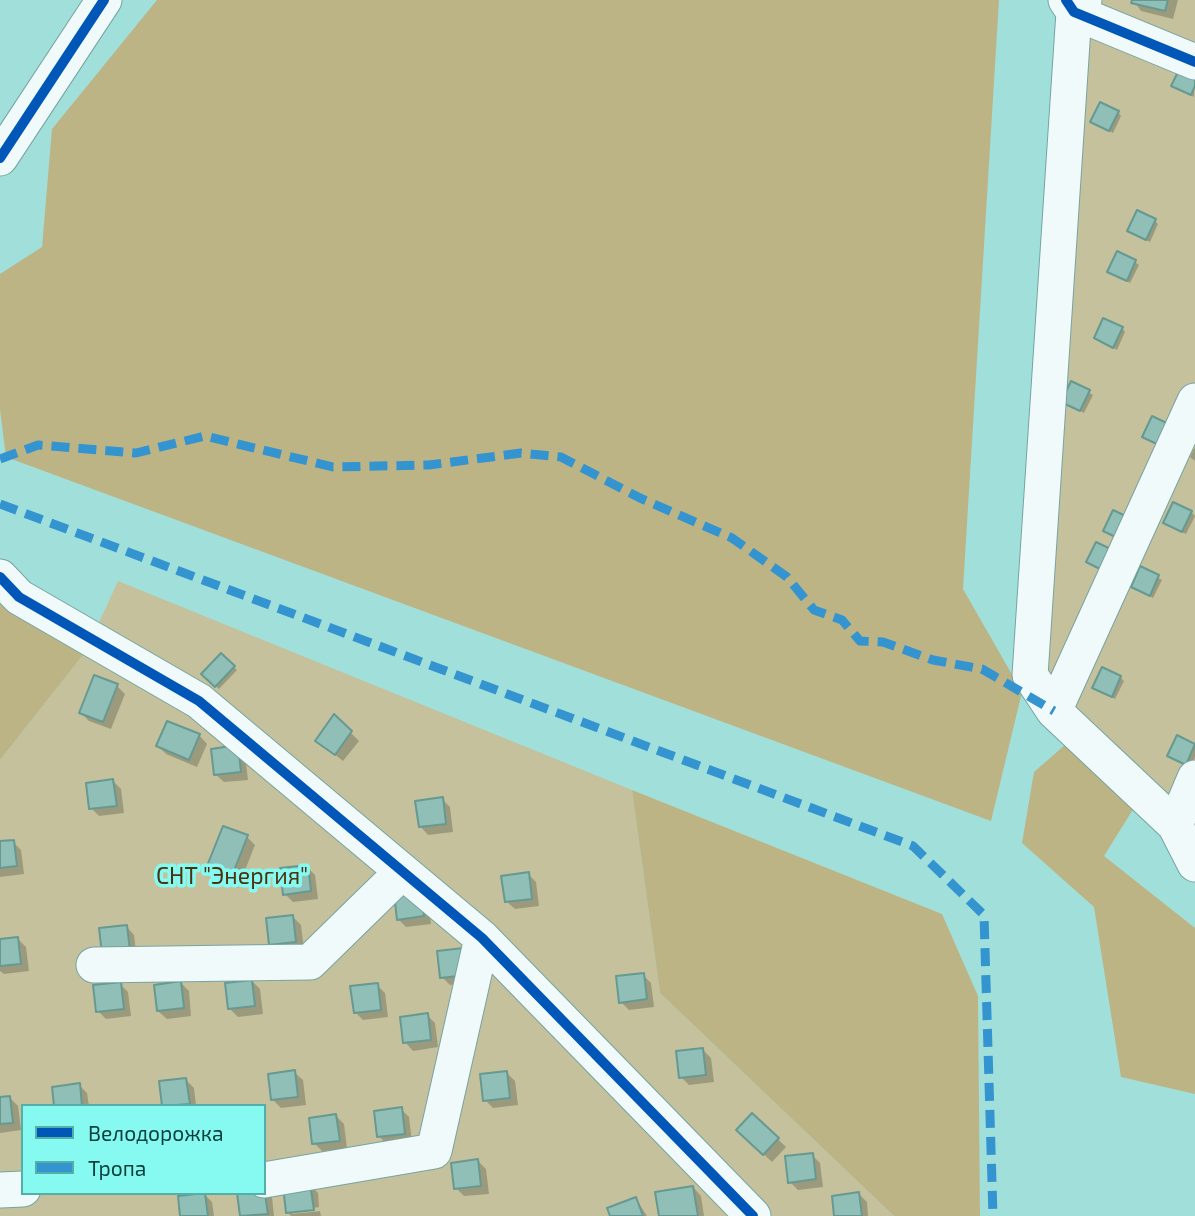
<!DOCTYPE html>
<meta charset="utf-8">
<style>
body{margin:0}
#map{position:relative;width:1195px;height:1216px;overflow:hidden;background:#a1dfdb;font-family:"Exo 2",sans-serif}
canvas{display:block}
.legend{position:absolute;left:21px;top:1104px;width:245px;height:91px;box-sizing:border-box;background:#86faf1;border:2px solid #54afa9;margin:0;padding:9px 12px;list-style:none;font-size:21px;color:#093f3c}
.legend li{display:flex;align-items:center;gap:14px;height:35px}
.legend b{width:35px;border:2px solid #54afa9}
</style>
<div id="map">
<canvas width="1195" height="1216"></canvas>
<ul class="legend">
<li><b style="height:9px;background:#0057b8"></b>Велодорожка</li>
<li><b style="height:9px;background:#3494d0"></b>Тропа</li>
</ul>
</div>
<script>
const c = document.querySelector('canvas').getContext('2d');
c.lineJoin = 'round';
function paint(path, color) { c.fillStyle = color; c.fill(path, 'evenodd'); }
const shape = rows => new Path2D(rows.map(r => 'M' + r).join(''));
function stroke(path, color, width, dash) { c.strokeStyle = color; c.lineWidth = width; c.lineCap = dash ? 'butt' : 'round'; c.setLineDash(dash || []); c.stroke(path); }
function write(font, color, halo, rows, align = 'center') {
  c.font = font + ' "Exo 2",sans-serif'; c.lineWidth = 7; c.setLineDash([]); c.textBaseline = 'middle'; c.strokeStyle = halo; c.fillStyle = color; for (const [text, x, y, turn = 0] of rows) {
    c.save(); c.translate(x, y); c.rotate((+turn || 0) * Math.PI / 180); c.textAlign = isNaN(turn) ? turn : align; if (halo) c.strokeText(text, 0, 0); c.fillText(text, 0, 0); c.restore();
  }
}
const green = shape([
 [1066,0,1195,0,1195,864,1030,675],
 [118,581,632,790,660,993,894,1216,0,1216,0,760,86,651],
 [23,1106,264,1106,264,1193,23,1193]
]);
const forest = shape([
 [157,0,999,0,963,589,1022,692,991,821,6,457,0,410,0,274,42,247,52,129],
 [0,598,86,651,0,760],
 [1066,744,1137,803,1104,856,1195,928,1195,1094,1121,1077,1094,907,1022,843,1034,772],
 [632,790,942,914,978,996,980,1216,894,1216,660,993]
]);
const shadow = shape([
 [1133,0,1178,0,1173,19,1141,11],
 [1195,74,1194,97,1174,86],
 [1118,112,1121,116,1113,133,1092,122],
 [1155,221,1158,224,1150,242,1129,231],
 [1135,262,1139,265,1130,283,1110,271],
 [1122,328,1125,332,1117,350,1096,338],
 [1072,383,1093,395,1084,413,1063,401],
 [1195,447,1195,461,1190,457],
 [1191,512,1195,516,1186,534,1169,526],
 [1141,568,1162,580,1153,598,1133,586],
 [221,655,237,670,219,689,204,674],
 [1120,677,1124,681,1115,699,1094,687],
 [117,686,125,694,111,729,89,721,81,713],
 [335,717,359,741,343,761,318,741],
 [199,735,207,744,197,767,166,754,158,746],
 [1177,738,1195,746,1195,757,1190,768,1169,756],
 [237,747,245,755,248,780,224,782,215,774],
 [113,781,121,789,124,813,99,816,91,808],
 [442,799,450,807,453,832,428,835,420,826],
 [247,837,255,845,238,888,216,879,207,871],
 [13,842,21,850,24,874,0,877,0,843],
 [307,867,315,875,318,899,293,902,285,894],
 [528,874,536,882,539,906,515,909,506,901],
 [428,900,431,924,406,927,398,919],
 [293,917,301,925,304,950,279,953,271,945],
 [126,926,134,935,137,959,112,962],
 [18,939,26,947,29,971,4,974,0,971,0,941],
 [439,953,475,982,450,985,442,977],
 [643,975,651,983,654,1007,629,1010,621,1002],
 [252,981,260,989,263,1014,238,1017,230,1009],
 [181,983,189,991,191,1016,167,1019,158,1011],
 [120,984,128,992,131,1016,106,1019,98,1011],
 [377,985,385,993,388,1017,363,1020,355,1012],
 [427,1015,435,1023,438,1047,413,1051,405,1042],
 [703,1050,711,1058,714,1082,689,1085,681,1077],
 [294,1072,303,1080,306,1105,281,1108,273,1100],
 [507,1073,515,1081,518,1105,493,1108,485,1100],
 [186,1080,194,1088,196,1106,164,1106],
 [79,1085,87,1093,89,1106,56,1106],
 [10,1098,18,1106,21,1130,0,1133,0,1099],
 [401,1109,409,1117,412,1142,387,1145,379,1136],
 [752,1115,786,1147,772,1162,738,1130],
 [336,1116,344,1124,347,1149,322,1151,314,1143],
 [812,1155,820,1163,823,1187,798,1190,790,1182],
 [478,1161,486,1169,489,1194,464,1196,456,1188],
 [310,1185,318,1193,319,1207,292,1211,292,1214,320,1211,321,1216,291,1216,288,1212],
 [693,1187,701,1196,704,1216,660,1216],
 [264,1189,272,1197,274,1216,242,1216,239,1193,264,1193],
 [204,1194,212,1202,214,1216,182,1216],
 [859,1194,867,1202,868,1216,836,1216],
 [636,1199,647,1216,611,1216]
]);
const building = shape([
 [1132,0,1168,0,1165,11,1131,3,1132,0],
 [1181,66,1195,72,1195,86,1191,95,1171,86,1181,66],
 [1100,102,1119,111,1109,131,1090,122,1100,102],
 [1137,210,1156,219,1146,240,1127,231,1137,210],
 [1117,251,1136,260,1127,281,1107,272,1117,251],
 [1103,318,1123,327,1113,348,1094,338,1103,318],
 [1071,381,1090,390,1080,411,1061,402,1071,381],
 [1152,416,1171,425,1161,446,1142,437,1152,416],
 [1173,502,1192,511,1182,532,1163,523,1173,502],
 [1113,510,1132,519,1122,540,1103,531,1113,510],
 [1096,542,1115,551,1106,572,1086,562,1096,542],
 [1140,566,1159,575,1150,596,1131,587,1140,566],
 [221,653,235,666,215,687,201,674,221,653],
 [1102,667,1121,676,1112,697,1092,688,1102,667],
 [94,675,118,684,103,722,79,713,94,675],
 [334,714,352,731,335,755,315,741,334,714],
 [167,721,200,734,189,760,156,746,167,721],
 [1177,735,1195,744,1186,765,1167,756,1177,735],
 [238,745,241,772,214,775,211,749,238,745],
 [113,779,117,806,89,809,86,783,113,779],
 [443,797,446,824,419,827,415,801,443,797],
 [223,826,248,835,230,881,205,871,223,826],
 [14,840,17,866,0,868,0,841,14,840],
 [308,865,311,891,283,895,280,868,308,865],
 [529,872,532,899,505,902,501,876,529,872],
 [421,890,424,916,397,920,394,893,421,890],
 [293,915,296,942,269,945,266,918,293,915],
 [127,925,130,951,102,954,99,928,127,925],
 [18,937,21,964,0,966,0,939,18,937],
 [464,948,468,975,440,978,437,951,464,948],
 [644,973,647,999,619,1003,616,976,644,973],
 [252,980,255,1006,228,1009,225,983,252,980],
 [181,981,184,1008,157,1011,154,985,181,981],
 [121,982,124,1009,96,1012,93,985,121,982],
 [378,983,381,1010,354,1013,350,986,378,983],
 [428,1013,431,1040,403,1043,400,1017,428,1013],
 [703,1048,706,1075,679,1078,676,1051,703,1048],
 [295,1070,298,1097,271,1100,268,1074,295,1070],
 [507,1071,510,1098,483,1101,480,1074,507,1071],
 [186,1078,190,1104,162,1106,159,1081,186,1078],
 [80,1083,82,1106,54,1106,52,1087,80,1083],
 [10,1096,13,1123,0,1124,0,1097,10,1096],
 [402,1107,405,1134,377,1137,374,1111,402,1107],
 [752,1113,779,1138,763,1155,736,1130,752,1113],
 [336,1114,340,1141,312,1144,309,1118,336,1114],
 [813,1153,816,1179,788,1183,785,1156,813,1153],
 [478,1159,481,1186,454,1189,451,1163,478,1159],
 [310,1183,314,1210,286,1213,283,1186,310,1183],
 [693,1186,698,1216,659,1216,655,1192,693,1186],
 [264,1187,268,1214,240,1216,237,1193,264,1193,264,1187],
 [859,1192,862,1216,834,1216,832,1196,859,1192],
 [205,1193,208,1216,180,1216,178,1196,205,1193],
 [636,1197,643,1216,610,1216,607,1208,636,1197]
]);
const minor = shape([
 [1066,0,1074,12,1195,62],
 [1084,0,1074,12,1030,675,1054,711,1175,825,1195,864],
 [0,158,104,0],
 [0,577,19,597,199,701,482,938,753,1216],
 [1054,711,1195,401],
 [1175,825,1195,778],
 [94,965,310,962,401,873],
 [264,1180,434,1151,482,938],
 [0,1190,23,1189]
]);
const quiet = shape([
 [0,459,38,445,136,453,205,436,333,467,429,465,521,453,561,457,640,498,732,538,787,577,814,610,842,620,860,641,883,642,933,660,982,669,1054,711],
 [0,504,913,846,984,915,993,1216]
]);
const cycleway = shape([
 [1066,0,1074,12,1195,62],
 [0,158,104,0],
 [0,577,19,597,199,701,482,938,753,1216]
]);
const parkNames = [
 ["СНТ \"Энергия\"",232,876]
];
paint(green, '#c4c19c');
paint(forest, '#bdb485');
paint(shadow, '#0003');
paint(building, '#8fbfb6');
stroke(building, '#669991', 2);
stroke(minor, '#76a4a1', 37);
stroke(minor, '#f1fafa', 35);
stroke(quiet, '#3494d0', 9, [18, 9]);
stroke(cycleway, '#0057b8', 10);
write('23px', '#4c310e', '#86faf1', parkNames);
</script>
